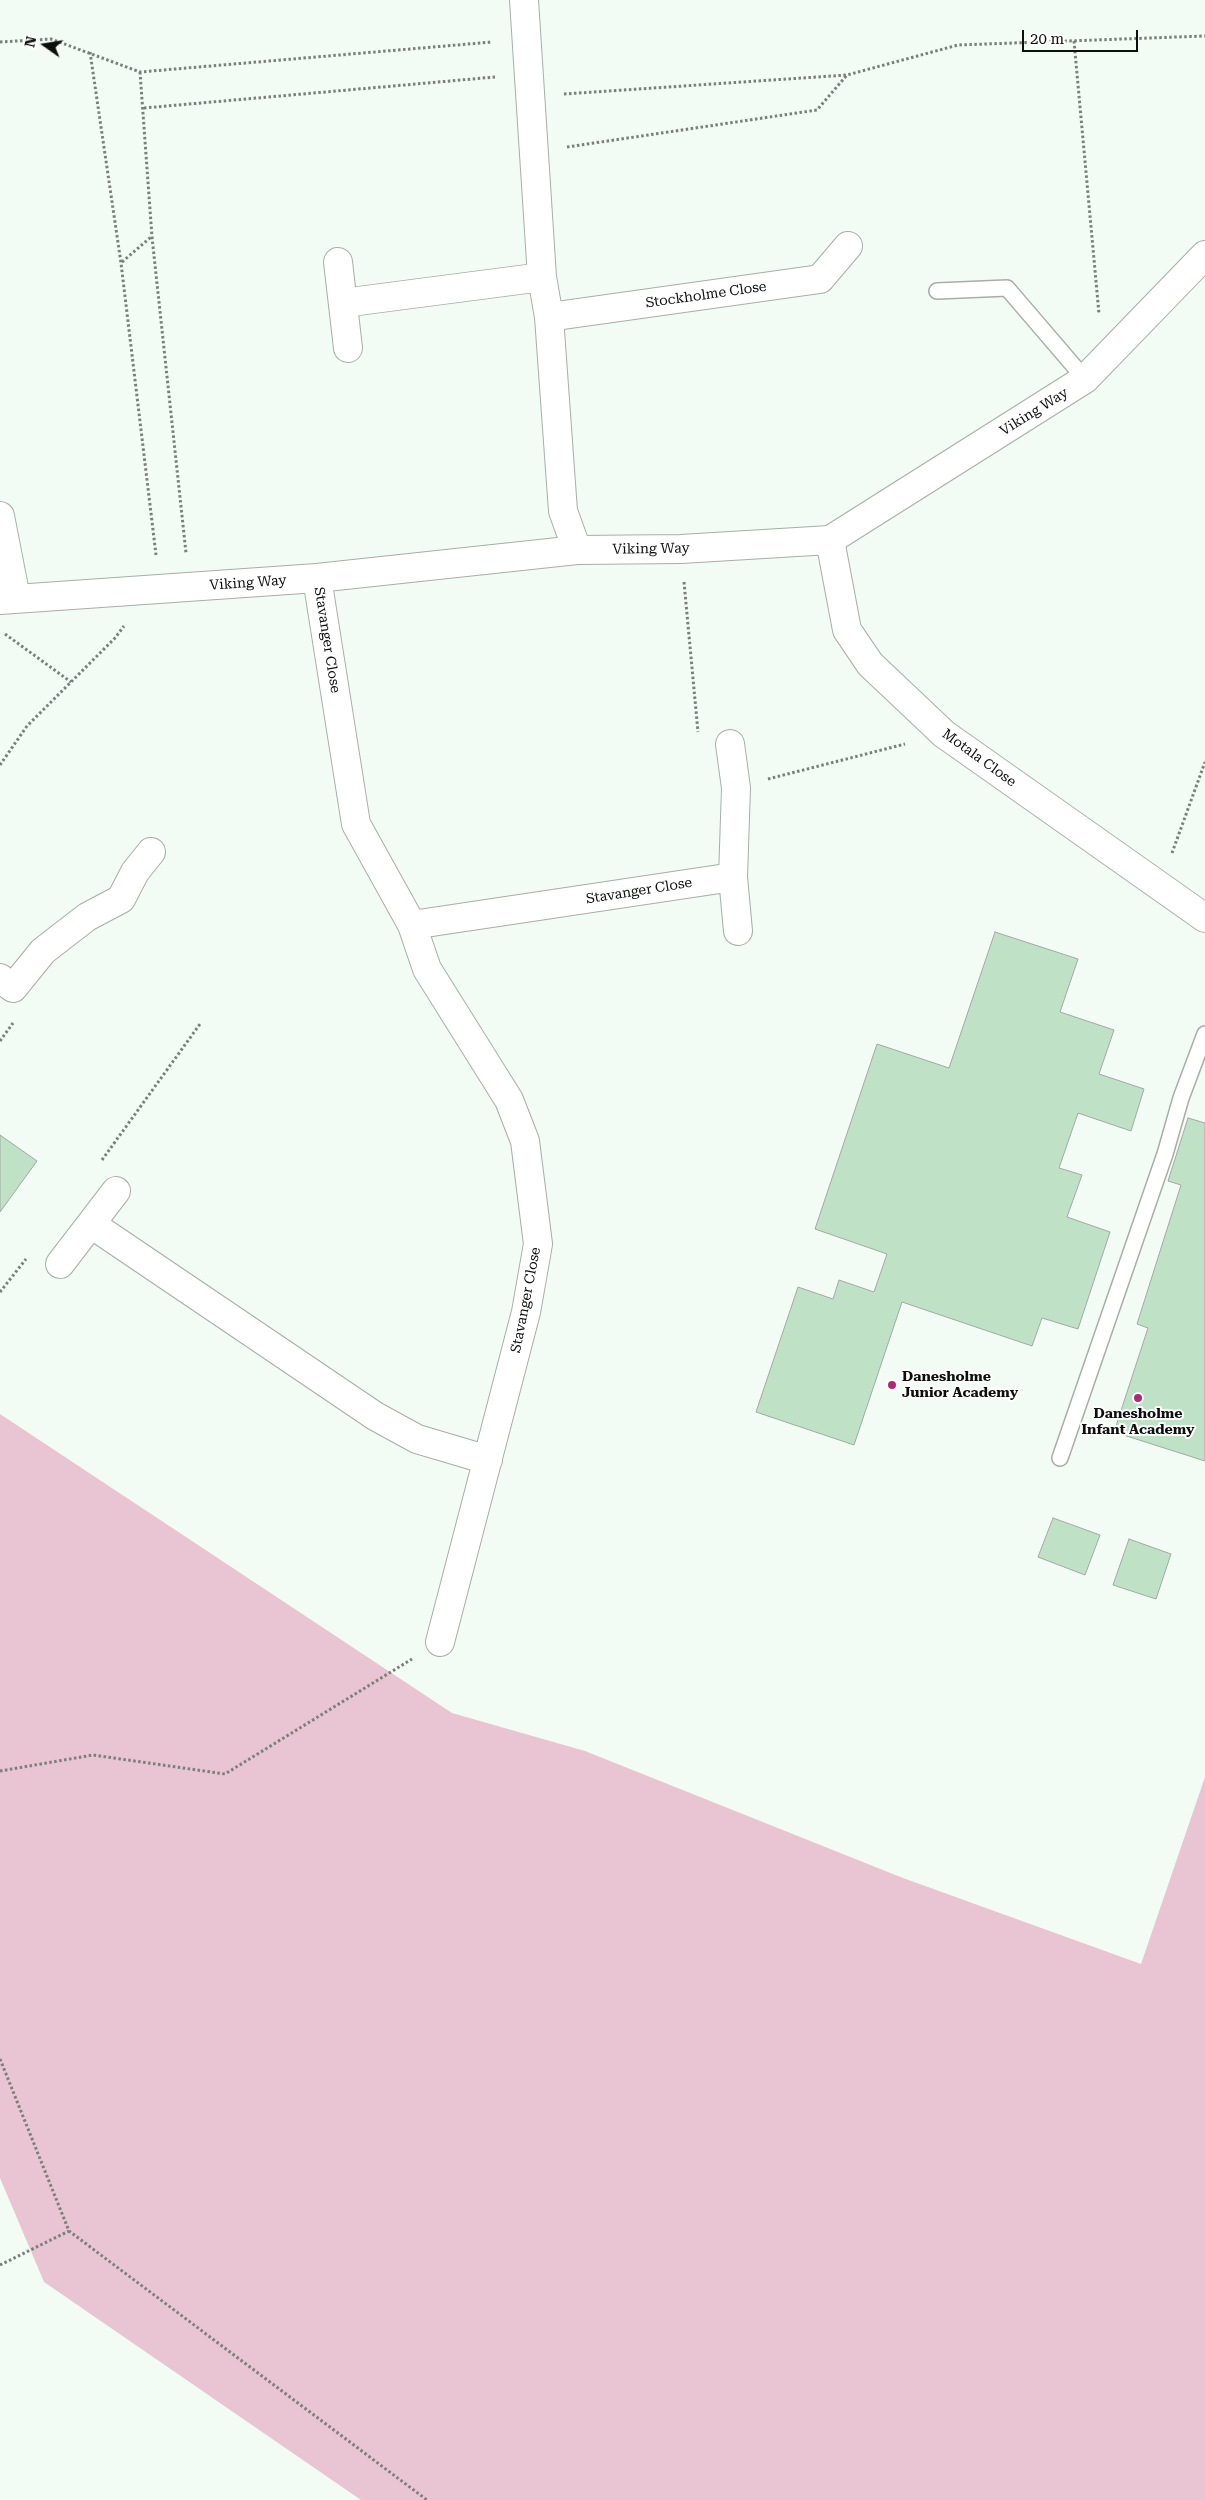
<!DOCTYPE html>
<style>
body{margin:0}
#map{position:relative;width:1205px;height:2500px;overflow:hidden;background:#f3fcf4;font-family:"Roboto Serif",serif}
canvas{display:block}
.north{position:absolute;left:20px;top:20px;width:50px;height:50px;-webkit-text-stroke:4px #fff;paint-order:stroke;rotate:283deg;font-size:14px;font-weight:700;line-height:20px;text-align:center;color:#0c0f0c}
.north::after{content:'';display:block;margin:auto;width:18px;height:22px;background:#0c0f0c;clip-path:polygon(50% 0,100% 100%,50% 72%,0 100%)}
.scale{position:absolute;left:1022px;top:30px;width:116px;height:22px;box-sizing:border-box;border:2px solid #0c0f0c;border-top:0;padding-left:6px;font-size:15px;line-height:18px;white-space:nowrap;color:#0c0f0c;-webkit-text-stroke:4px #fff;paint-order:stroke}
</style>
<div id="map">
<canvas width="1205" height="2500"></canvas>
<div class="north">N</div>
<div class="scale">20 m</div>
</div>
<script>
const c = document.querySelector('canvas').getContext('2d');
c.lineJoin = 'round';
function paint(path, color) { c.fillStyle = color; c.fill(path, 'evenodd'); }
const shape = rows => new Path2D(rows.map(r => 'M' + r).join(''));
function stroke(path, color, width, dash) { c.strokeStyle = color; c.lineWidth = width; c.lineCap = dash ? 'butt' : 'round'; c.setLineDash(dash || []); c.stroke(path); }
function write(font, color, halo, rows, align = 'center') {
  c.font = font + ' "Roboto Serif",serif'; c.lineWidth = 4; c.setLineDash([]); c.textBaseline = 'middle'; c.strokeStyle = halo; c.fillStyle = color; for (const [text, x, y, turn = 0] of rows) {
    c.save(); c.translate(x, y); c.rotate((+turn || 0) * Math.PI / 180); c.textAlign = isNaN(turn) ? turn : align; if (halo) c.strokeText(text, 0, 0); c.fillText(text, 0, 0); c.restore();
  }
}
const green = shape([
 [0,1414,452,1713,585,1751,903,1878,1141,1964,1205,1777,1205,2500,361,2500,44,2282,0,2178]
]);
const building = shape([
 [995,932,1078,959,1060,1012,1114,1030,1099,1074,1144,1089,1131,1131,1078,1113,1059,1168,1082,1175,1067,1217,1110,1232,1078,1329,1042,1318,1032,1346,902,1302,854,1445,756,1412,798,1287,833,1299,839,1280,874,1292,887,1254,815,1229,877,1044,949,1068,995,932],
 [1188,1118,1205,1123,1205,1461,1114,1432,1148,1328,1137,1324,1181,1185,1168,1181,1188,1118],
 [0,1135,37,1161,0,1212,0,1135],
 [1053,1518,1100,1535,1085,1575,1038,1557,1053,1518],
 [1129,1539,1171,1554,1156,1599,1113,1585,1129,1539]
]);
const path = shape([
 [1074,41,1099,314],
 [0,42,51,39,140,72,492,42],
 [90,52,121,263,156,555],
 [140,72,152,237,186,553],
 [564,94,847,75,958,45,1205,36],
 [144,108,495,77],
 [567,147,817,110,847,75],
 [122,262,151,237],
 [684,582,698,732],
 [5,634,71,682],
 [0,765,27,726,115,638,124,626],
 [768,779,905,744],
 [1172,853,1205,762],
 [0,1041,13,1023],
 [102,1160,200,1024],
 [0,1292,26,1259],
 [0,1771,93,1755,225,1774,412,1659],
 [0,2059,69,2231,427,2500],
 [0,2265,69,2231]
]);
const lane = shape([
 [937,291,1007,288,1085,379],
 [1060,1458,1165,1154,1181,1098,1205,1034]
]);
const street = shape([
 [524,0,542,277,549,317,563,511,577,550],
 [338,262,348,348],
 [343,303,542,277],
 [549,317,820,279,848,246],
 [0,516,16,598],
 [830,540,847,630,870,664,944,734,1205,918],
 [317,578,356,824,412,925,427,969,509,1100,525,1141,538,1244,526,1312,440,1642],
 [733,877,738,931],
 [412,925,733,877,736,788,730,744],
 [0,978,13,988,43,951,87,917,121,899,135,872,151,852],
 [91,1224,375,1416,417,1439,488,1460],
 [60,1264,116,1191]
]);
const secondary = shape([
 [0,600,317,578,577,550,681,549,830,540,1085,379,1205,255]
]);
const markers = [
 [892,1385,5,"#af2a72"],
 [1138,1398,5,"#af2a72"]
];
const streetNames = [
 ["Stockholme Close",706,295,-8],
 ["Viking Way",1034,412,-32],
 ["Viking Way",651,549,-1],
 ["Viking Way",248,583,-4],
 ["Stavanger Close",327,640,81],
 ["Motala Close",979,758,36],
 ["Stavanger Close",639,891,-9],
 ["Stavanger Close",526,1300,-79]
];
const poiNames = [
 ["Danesholme",902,1377],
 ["Junior Academy",902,1393],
 ["Danesholme",1138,1414,"center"],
 ["Infant Academy",1138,1430,"center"]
];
paint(green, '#e9c4d2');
paint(building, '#bfe2c6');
stroke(building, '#a1a9a2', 1);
stroke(lane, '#a6aea7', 18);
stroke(street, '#a6aea7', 30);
stroke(secondary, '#a6aea7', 30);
stroke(path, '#797f7a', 3, [2.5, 2.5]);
stroke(lane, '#fff', 15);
stroke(street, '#fff', 28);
stroke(secondary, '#fff', 28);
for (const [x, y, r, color] of markers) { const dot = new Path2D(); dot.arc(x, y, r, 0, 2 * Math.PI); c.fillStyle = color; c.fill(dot); stroke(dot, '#fff', 2); }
write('14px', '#0c0f0c', '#fff', streetNames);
write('bold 14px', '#0c0f0c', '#fff', poiNames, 'left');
</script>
